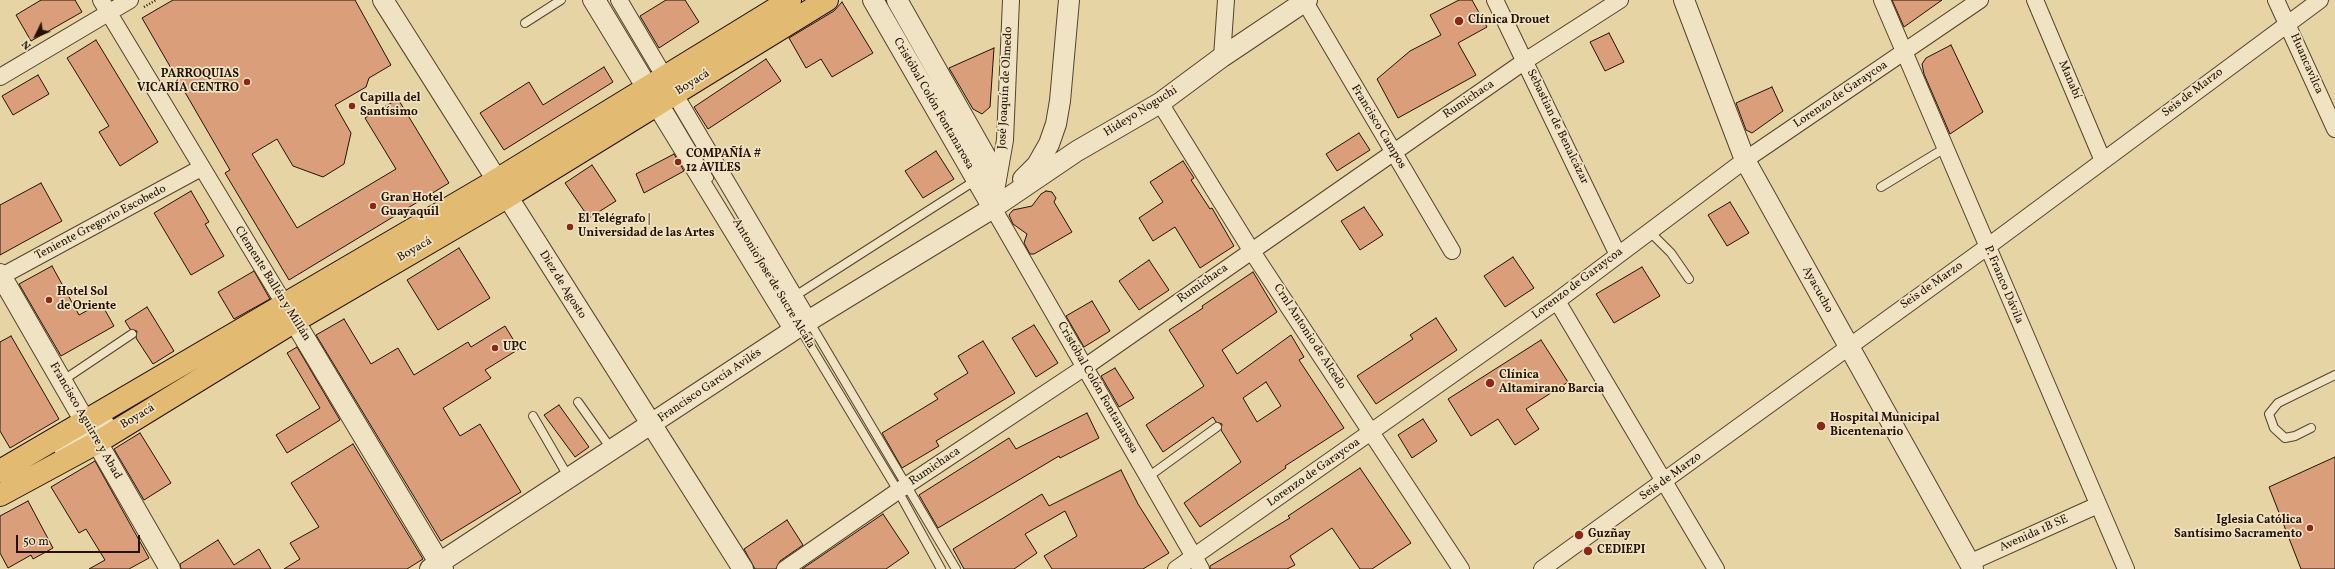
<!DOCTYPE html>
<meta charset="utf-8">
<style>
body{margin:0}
#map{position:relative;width:2335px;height:569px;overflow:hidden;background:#e6d4a5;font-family:Vollkorn,serif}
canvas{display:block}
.north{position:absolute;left:16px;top:16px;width:40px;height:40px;-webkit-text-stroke:3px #efe3c4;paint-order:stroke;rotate:227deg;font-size:11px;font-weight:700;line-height:16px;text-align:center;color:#251300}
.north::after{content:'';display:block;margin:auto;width:14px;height:18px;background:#251300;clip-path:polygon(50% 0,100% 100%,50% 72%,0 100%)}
.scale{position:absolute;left:16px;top:535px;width:124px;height:18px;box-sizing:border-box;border:2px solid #251300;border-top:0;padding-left:5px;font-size:12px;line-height:14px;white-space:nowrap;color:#251300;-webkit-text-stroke:3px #efe3c4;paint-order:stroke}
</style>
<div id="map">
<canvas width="2335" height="569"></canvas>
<div class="north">N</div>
<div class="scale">50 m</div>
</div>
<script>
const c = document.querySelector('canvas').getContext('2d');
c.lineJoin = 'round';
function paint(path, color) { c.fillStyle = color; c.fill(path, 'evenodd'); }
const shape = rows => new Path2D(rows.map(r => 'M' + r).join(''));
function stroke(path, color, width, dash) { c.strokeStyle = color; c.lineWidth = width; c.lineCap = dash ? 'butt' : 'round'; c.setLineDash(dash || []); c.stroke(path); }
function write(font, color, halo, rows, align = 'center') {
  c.font = font + ' Vollkorn,serif'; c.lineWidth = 3.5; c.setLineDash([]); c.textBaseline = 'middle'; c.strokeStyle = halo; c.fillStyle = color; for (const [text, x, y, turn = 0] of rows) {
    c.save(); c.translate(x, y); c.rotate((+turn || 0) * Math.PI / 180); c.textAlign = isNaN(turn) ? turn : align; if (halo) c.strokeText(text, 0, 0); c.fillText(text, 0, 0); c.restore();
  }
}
const building = shape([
 [41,0,75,0,82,12,31,41,16,15,41,0],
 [173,0,355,0,391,65,369,78,366,87,335,105,351,133,344,164,323,177,293,166,277,139,252,154,297,228,396,169,365,118,398,99,449,183,289,280,225,173,230,170,142,18,173,0],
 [666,0,685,0,699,22,659,48,640,16,666,0],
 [1459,0,1472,0,1487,27,1458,43,1476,75,1398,118,1377,79,1410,51,1441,35,1430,15,1459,0],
 [1892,0,1942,0,1904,27,1892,0],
 [842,2,873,53,832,77,821,59,806,68,789,38,834,11,842,2],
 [1609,33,1624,62,1605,71,1590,42,1609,33],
 [96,40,158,142,120,166,99,132,109,126,67,58,96,40],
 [1951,45,1983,112,1950,134,1924,74,1922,64,1926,58,1951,45],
 [994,48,990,107,982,114,973,109,949,68,994,48],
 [766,59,781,81,708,129,694,107,766,59],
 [604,67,613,82,504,150,480,113,529,82,543,105,604,67],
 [38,75,49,94,13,115,2,96,38,75],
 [1772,87,1783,111,1752,133,1746,130,1736,103,1772,87],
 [1359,133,1370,150,1337,171,1326,154,1359,133],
 [936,151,954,179,923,198,905,171,936,151],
 [674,154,684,171,644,193,636,174,674,154],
 [1183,161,1194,178,1191,180,1210,209,1212,208,1234,246,1200,268,1175,227,1153,241,1139,218,1163,202,1150,182,1183,161],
 [592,165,616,201,589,218,565,183,592,165],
 [41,183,62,221,0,255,0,205,41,183],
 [191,191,209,222,205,224,224,256,191,275,154,213,191,191],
 [1046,191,1052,192,1056,198,1054,202,1072,232,1034,254,1030,254,1024,243,1027,234,1013,224,1009,215,1013,210,1032,206,1041,194,1046,191],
 [1730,202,1749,233,1727,246,1708,215,1730,202],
 [1364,207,1383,235,1360,250,1341,221,1364,207],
 [459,248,490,298,438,330,407,280,459,248],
 [1513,257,1534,288,1505,307,1484,276,1513,257],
 [1149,260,1169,290,1139,310,1119,281,1149,260],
 [52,266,79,315,101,303,114,326,61,356,19,284,52,266],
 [1642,267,1660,296,1614,323,1596,294,1642,267],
 [254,271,270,299,234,319,218,292,254,271],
 [1253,272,1277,312,1222,350,1237,374,1291,335,1304,357,1299,360,1344,428,1285,466,1286,468,1200,527,1184,503,1241,462,1221,430,1222,424,1216,422,1213,417,1163,452,1146,425,1204,386,1169,330,1203,308,1202,306,1253,272],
 [1266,382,1281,406,1257,422,1243,398,1266,382],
 [1092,301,1110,331,1084,347,1066,316,1092,301],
 [147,307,174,351,153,364,136,338,137,331,130,329,125,321,147,307],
 [1436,318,1457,350,1376,404,1357,376,1413,339,1410,335,1436,318],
 [344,319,371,364,398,348,414,375,468,342,471,347,505,326,519,349,485,370,491,378,443,408,460,436,480,424,521,492,441,541,316,335,344,319],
 [1034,325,1058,363,1036,377,1012,338,1034,325],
 [11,336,59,419,10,448,0,431,0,342,11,336],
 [1541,340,1568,382,1526,409,1539,429,1515,445,1498,419,1471,436,1448,399,1541,340],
 [983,341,1015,393,936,441,939,446,902,468,882,433,938,399,934,394,968,373,958,356,983,341],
 [297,347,340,420,287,453,276,435,320,408,287,353,297,347],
 [1115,368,1134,398,1119,407,1101,376,1115,368],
 [559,405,589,447,575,457,544,415,559,405],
 [1087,413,1099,438,1060,458,1059,456,938,528,919,495,1009,438,1016,449,1087,413],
 [1423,419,1437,441,1412,458,1398,435,1423,419],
 [140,433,171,483,144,500,114,449,140,433],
 [353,444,423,559,407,569,284,569,300,559,290,543,319,527,291,483,353,444],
 [2335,457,2335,569,2301,569,2269,487,2335,457],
 [95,461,149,558,129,569,89,569,105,560,86,529,79,533,51,487,95,461],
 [1360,468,1411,543,1372,569,1360,569,1332,528,1290,556,1295,565,1287,569,1210,569,1210,566,1290,518,1288,516,1360,468],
 [1121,470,1138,504,1169,553,1143,569,1052,569,1044,556,1077,536,1065,511,1025,534,1037,553,1014,569,964,569,953,549,1042,494,1049,506,1121,470],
 [28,501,53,548,33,559,31,555,8,568,0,553,0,516,28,501],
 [883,514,909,553,886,569,802,569,883,514],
 [787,520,803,545,780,561,776,569,755,569,744,549,787,520],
 [218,540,234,565,259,549,271,569,181,569,180,564,218,540]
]);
const path = shape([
 [144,7,156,0]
]);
const service = shape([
 [602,0,652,83],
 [525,23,561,0],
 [664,102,709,178],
 [1881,187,1945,148],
 [1649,231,1671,253,1689,279],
 [775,287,898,491,941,569],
 [795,296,976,180],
 [809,321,956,569],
 [62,381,132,334],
 [578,402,612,450],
 [533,416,569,478],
 [2311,428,2295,436,2285,438,2274,428,2269,414,2278,403,2335,375],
 [59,451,110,422],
 [1148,477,1217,427]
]);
const minor = shape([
 [101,0,285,305],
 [591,0,793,331],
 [619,0,809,321],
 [1011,0,1005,140,993,208,1201,569],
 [1495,0,1618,255],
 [1882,0,2126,569],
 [2035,0,2103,161],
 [2276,0,2335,129],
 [1305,2,1452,251],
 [1222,57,1226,0],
 [0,77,130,0],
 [1160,103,1251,250,1461,569],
 [0,277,201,168],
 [1557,301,1716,569],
 [1969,563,2098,505],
 [785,569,898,491,1085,367,1525,61,1620,0],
 [1176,569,1557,301,1745,160,1980,0],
 [1542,569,1987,247,2320,0]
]);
const tertiary = shape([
 [383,0,743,569],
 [873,0,993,208],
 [897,0,987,159,992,200],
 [1684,0,1745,160,1973,569],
 [1023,179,1037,165,1049,144,1056,124,1060,101,1069,0],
 [0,274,170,569],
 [286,307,443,569],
 [430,569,800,326,993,208,1077,151,1160,103,1222,57,1307,0]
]);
const primary = shape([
 [0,471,490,184,790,0],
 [0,495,98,442,295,321,507,197,827,0]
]);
const markers = [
 [1459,21,5,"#8f2418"],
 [247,82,4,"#8f2418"],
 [352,106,4,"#8f2418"],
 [678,162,4,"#8f2418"],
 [373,206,4,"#8f2418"],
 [570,227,4,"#8f2418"],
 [49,300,4,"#8f2418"],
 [495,348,4,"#8f2418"],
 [1490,383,5,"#8f2418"],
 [1821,426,5,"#8f2418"],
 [2310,528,4,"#8f2418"],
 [1579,535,5,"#8f2418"],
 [1588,551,5,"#8f2418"]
];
const poiNames = [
 ["Clínica Drouet",1468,21],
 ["PARROQUIAS",239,75,"right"],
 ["VICARÍA CENTRO",239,89,"right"],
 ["Capilla del",360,99],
 ["Santísimo",360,113],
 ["COMPAÑÍA #",686,155],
 ["12 AVILES",686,169],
 ["Gran Hotel",381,199],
 ["Guayaquil",381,213],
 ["El Telégrafo |",578,220],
 ["Universidad de las Artes",578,234],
 ["Hotel Sol",57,293],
 ["de Oriente",57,307],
 ["UPC",503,348],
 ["Clínica",1499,376],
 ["Altamirano Barcia",1499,390],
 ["Hospital Municipal",1830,419],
 ["Bicentenario",1830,433],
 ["Iglesia Católica",2302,521,"right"],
 ["Santísimo Sacramento",2302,535,"right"],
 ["Guzñay",1588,535],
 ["CEDIEPI",1597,551]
];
const streetNames = [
 ["Huancavilca",2306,64,66],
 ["Manabí",2069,80,67],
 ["Boyacá",693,83,-32],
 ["José Joaquín de Olmedo",1006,88,-87],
 ["Seis de Marzo",2193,93,-37],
 ["Lorenzo de Garaycoa",1841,95,-34],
 ["Rumichaca",1469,100,-34],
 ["Cristóbal Colón Fontanarosa",933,104,60],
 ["Hideyo Noguchi",1141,112,-32],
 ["Francisco Campos",1378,127,59],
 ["Sebastian de Benalcázar",1557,127,64],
 ["Teniente Gregorio Escobedo",101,223,-28],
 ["Boyacá",415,250,-30],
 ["Clemente Ballén y Millán",272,284,58],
 ["Antonio Jose de Sucre Alcala",773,284,59],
 ["Rumichaca",1203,284,-35],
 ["Lorenzo de Garaycoa",1578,284,-37],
 ["Diez de Agosto",562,285,58],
 ["P. Franco Dávila",2003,285,67],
 ["Seis de Marzo",1932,286,-35],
 ["Ayacucho",1817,290,61],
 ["Crnl Antonio de Alcedo",1309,337,57],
 ["Francisco García Avilés",710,386,-34],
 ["Cristóbal Colón Fontanarosa",1097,388,60],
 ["Boyacá",138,417,-31],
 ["Francisco Aguirre y Abad",85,421,60],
 ["Rumichaca",935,467,-34],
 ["Lorenzo de Garaycoa",1314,473,-35],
 ["Seis de Marzo",1671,477,-36],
 ["Avenida 1B SE",2034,534,-24]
];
paint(building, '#da9e7b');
stroke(building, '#251300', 1);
stroke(service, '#554329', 10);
stroke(minor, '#554329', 18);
stroke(tertiary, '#554329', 22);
stroke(primary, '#251300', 24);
stroke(path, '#251300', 2.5, [1, 2]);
stroke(service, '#efe3c4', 8);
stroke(minor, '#efe3c4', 16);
stroke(tertiary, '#efe3c4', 20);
stroke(primary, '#e3ba72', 22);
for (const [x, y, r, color] of markers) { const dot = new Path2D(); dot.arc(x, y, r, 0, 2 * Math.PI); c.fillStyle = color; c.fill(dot); stroke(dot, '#efe3c4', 1.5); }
write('bold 12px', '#251300', '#efe3c4', poiNames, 'left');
write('12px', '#251300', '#efe3c4', streetNames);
</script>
